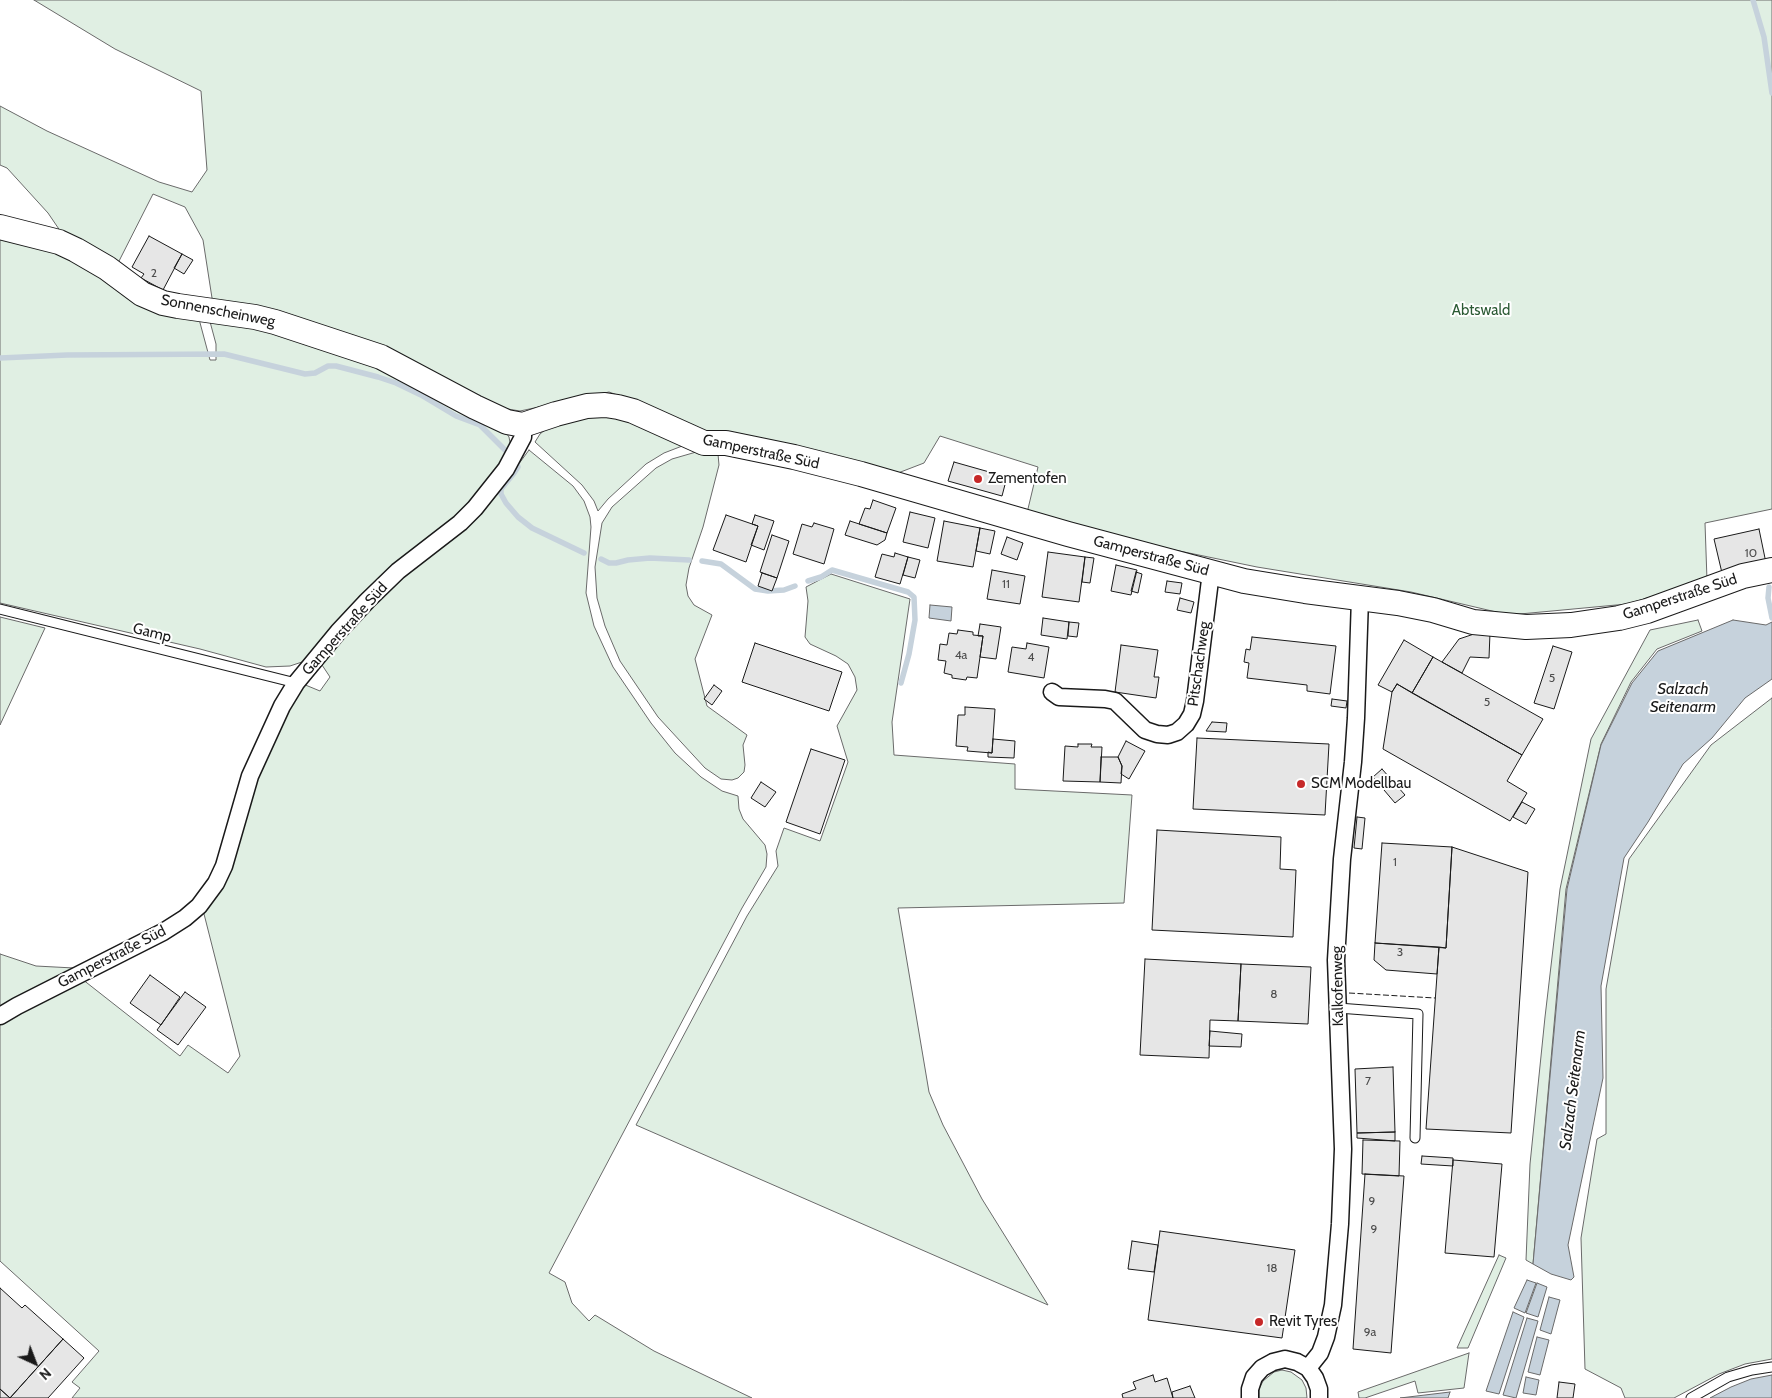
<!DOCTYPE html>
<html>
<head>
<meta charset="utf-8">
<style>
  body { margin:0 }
  #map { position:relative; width:1772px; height:1398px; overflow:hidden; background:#fff; font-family:Cabin,sans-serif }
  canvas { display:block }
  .north { position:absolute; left:10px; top:1338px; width:50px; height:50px; -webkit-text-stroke:4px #fff; paint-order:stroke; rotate:137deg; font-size:14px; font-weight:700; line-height:20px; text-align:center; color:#1a1a1a }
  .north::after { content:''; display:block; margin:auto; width:18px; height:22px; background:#1a1a1a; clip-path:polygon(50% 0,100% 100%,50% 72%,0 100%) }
</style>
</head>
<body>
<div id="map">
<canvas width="1772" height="1398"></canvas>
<div class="north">N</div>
</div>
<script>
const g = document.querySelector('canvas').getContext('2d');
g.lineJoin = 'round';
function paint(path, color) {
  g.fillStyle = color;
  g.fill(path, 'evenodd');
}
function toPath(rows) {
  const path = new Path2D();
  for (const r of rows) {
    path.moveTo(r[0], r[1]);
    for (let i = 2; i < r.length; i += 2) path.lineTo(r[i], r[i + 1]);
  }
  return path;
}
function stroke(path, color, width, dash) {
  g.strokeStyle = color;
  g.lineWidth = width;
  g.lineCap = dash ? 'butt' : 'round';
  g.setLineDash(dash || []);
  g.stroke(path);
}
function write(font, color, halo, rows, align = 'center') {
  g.font = font + ' Cabin,sans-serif';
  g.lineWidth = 4;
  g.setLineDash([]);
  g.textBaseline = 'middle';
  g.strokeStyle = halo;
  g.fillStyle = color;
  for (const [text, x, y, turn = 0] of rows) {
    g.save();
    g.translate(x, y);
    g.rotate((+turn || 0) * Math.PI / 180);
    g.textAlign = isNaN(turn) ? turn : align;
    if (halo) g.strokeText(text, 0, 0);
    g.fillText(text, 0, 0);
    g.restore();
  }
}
const green = toPath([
  [34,0,1772,0,1772,509,1705,523,1707,580,1627,604,1509,615,1411,592,1257,567,1087,532,1027,513,1038,467,940,436,924,463,898,473,723,439,650,407,609,392,520,411,483,405,227,308,212,298,203,240,185,207,153,194,115,269,65,238,48,213,7,168,0,165,0,106,47,131,159,182,192,192,207,170,201,91,115,49,34,0],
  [0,234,24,237,199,319,210,360,216,360,216,344,209,318,323,342,502,427,509,437,511,448,489,486,308,660,290,666,266,667,200,649,0,603,0,234],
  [596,410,690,443,664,453,646,464,608,499,598,511,594,501,582,485,535,442,540,434,551,425,596,410],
  [710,448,718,454,719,465,703,527,689,568,686,585,688,596,694,605,712,615,695,659,707,706,747,735,743,745,745,765,744,772,738,778,732,780,721,779,705,768,658,717,620,661,605,626,597,598,595,567,602,523,612,507,656,468,672,459,710,448],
  [529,450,573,486,584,501,590,517,591,527,586,593,594,626,613,667,651,723,675,753,701,777,722,791,738,796,739,809,743,819,765,845,767,854,766,867,742,908,549,1273,565,1282,572,1303,589,1321,595,1315,654,1351,752,1398,72,1398,80,1388,72,1382,99,1351,0,1261,0,1022,82,979,180,1056,188,1045,228,1073,240,1056,203,910,261,760,303,684,320,691,330,677,320,662,358,617,510,476,529,450],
  [831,574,910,599,892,722,894,755,1015,764,1015,789,1132,795,1124,903,898,908,929,1092,943,1125,982,1199,1048,1305,636,1125,747,916,778,866,776,851,784,828,820,841,848,762,837,726,857,690,855,677,848,664,836,656,810,644,805,637,808,601,806,587,831,574],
  [0,617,45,628,0,725,0,617],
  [1698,620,1702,631,1657,649,1631,682,1601,744,1566,889,1533,1264,1526,1260,1530,1164,1545,1017,1560,889,1591,739,1650,630,1698,620],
  [1772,698,1772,1359,1745,1364,1719,1374,1674,1398,1625,1398,1621,1388,1585,1369,1581,1238,1597,1139,1606,1134,1606,989,1629,859,1711,745,1772,698],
  [0,954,36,966,74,968,0,1011,0,954],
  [1499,1255,1506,1258,1468,1348,1457,1348,1499,1255],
  [1469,1353,1464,1388,1418,1393,1415,1381,1365,1398,1359,1398,1358,1392,1469,1353],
  [1282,1370,1291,1372,1302,1380,1306,1388,1307,1398,1259,1398,1259,1389,1263,1381,1274,1372,1282,1370]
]);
const water = toPath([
  [930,605,952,607,951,621,929,618,930,605],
  [1733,620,1766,625,1772,622,1772,679,1745,698,1712,738,1683,764,1648,822,1624,858,1601,986,1603,1078,1568,1245,1574,1277,1571,1280,1551,1274,1533,1264,1567,889,1601,745,1632,683,1658,651,1733,620],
  [1527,1280,1536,1283,1525,1313,1514,1308,1527,1280],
  [1537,1283,1547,1287,1538,1317,1526,1313,1537,1283],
  [1549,1297,1560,1300,1551,1334,1540,1330,1549,1297],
  [1513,1312,1524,1317,1499,1394,1486,1391,1513,1312],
  [1527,1318,1538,1321,1516,1398,1503,1395,1527,1318],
  [1537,1337,1549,1340,1540,1375,1528,1372,1537,1337],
  [1772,1375,1772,1398,1710,1398,1731,1387,1751,1379,1772,1375],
  [1526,1377,1539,1380,1536,1395,1523,1393,1526,1377],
  [1450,1392,1448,1398,1400,1398,1450,1392]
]);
const stream = toPath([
  [1753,0,1764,37,1772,93],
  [0,358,67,355,224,354,305,374,315,373,328,366,336,366,378,377,396,383,421,395,456,416,480,425,507,452],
  [517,464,518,467,514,473,501,489,501,494,506,503,518,517,532,528,584,553],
  [601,559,609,563,616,563,628,560,650,558,689,560],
  [702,561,721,564,755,589,768,591,784,590,795,586],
  [808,581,821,577,832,570,908,592,914,597,915,620,909,654,901,683],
  [1769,587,1768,598,1772,618]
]);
const building = toPath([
  [149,236,182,254,163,290,141,278,144,274,132,267,149,236],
  [182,254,193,260,184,274,174,268,182,254],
  [954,462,1007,477,1002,496,948,481,954,462],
  [873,500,896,508,887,533,859,524,865,508,870,509,873,500],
  [910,512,935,518,928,548,903,542,910,512],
  [726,515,758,526,746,562,713,550,726,515],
  [755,515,774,521,764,550,751,545,758,526,752,524,755,515],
  [850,521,887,533,885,540,877,545,845,535,850,521],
  [944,521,980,528,973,567,937,561,944,521],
  [814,523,834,529,824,564,793,554,802,524,812,527,814,523],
  [980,528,995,531,990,554,976,551,980,528],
  [1759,529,1766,563,1722,573,1714,539,1759,529],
  [772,535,789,541,777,578,760,572,772,535],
  [1007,537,1023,543,1017,560,1001,554,1007,537],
  [1048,552,1085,557,1079,602,1042,597,1048,552],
  [895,553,908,557,900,584,875,577,882,554,894,557,895,553],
  [908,557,920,560,915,578,903,575,908,557],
  [1085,557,1094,558,1090,583,1082,582,1085,557],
  [1116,565,1137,570,1131,595,1111,591,1116,565],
  [992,570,1025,576,1020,604,987,599,992,570],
  [1136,572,1142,574,1138,593,1131,591,1136,572],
  [762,573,777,578,772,591,758,586,762,573],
  [1167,581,1182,583,1180,594,1165,592,1167,581],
  [1180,598,1194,602,1191,613,1177,610,1180,598],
  [1043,618,1069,622,1067,639,1041,635,1043,618],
  [1069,622,1079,623,1077,637,1068,636,1069,622],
  [980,624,1001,627,996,659,980,657,983,636,978,636,980,624],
  [958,630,973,632,973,635,983,636,977,678,967,677,966,680,952,678,952,675,944,673,946,661,938,660,940,644,947,645,949,633,957,634,958,630],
  [1490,633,1489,658,1470,657,1462,673,1442,662,1459,639,1474,634,1490,633],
  [1252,637,1336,646,1330,694,1307,691,1307,685,1247,678,1249,663,1244,662,1246,649,1250,650,1252,637],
  [1404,640,1433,657,1412,693,1397,684,1392,692,1378,685,1404,640],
  [755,643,842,672,829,711,742,682,755,643],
  [1027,643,1049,647,1044,678,1008,672,1012,647,1026,649,1027,643],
  [1121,645,1158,650,1154,677,1159,677,1156,698,1115,692,1121,645],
  [1553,646,1572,652,1554,709,1534,703,1553,646],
  [1433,657,1543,719,1522,755,1412,693,1433,657],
  [1397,684,1522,755,1507,781,1527,793,1510,821,1383,749,1392,692,1397,684],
  [714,685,722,691,712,705,704,699,714,685],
  [1332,699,1347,701,1346,708,1331,706,1332,699],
  [965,707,995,709,992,753,967,751,968,747,956,746,958,715,965,715,965,707],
  [1212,722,1227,723,1226,732,1206,731,1212,722],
  [1197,738,1329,744,1325,815,1193,809,1197,738],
  [993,739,1015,741,1014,758,988,757,988,752,992,753,993,739],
  [1126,741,1145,751,1129,779,1121,774,1122,766,1118,757,1126,741],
  [1078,744,1092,744,1091,747,1102,747,1100,782,1063,781,1065,746,1078,747,1078,744],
  [811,749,845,760,820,834,786,822,811,749],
  [1101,757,1118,757,1122,766,1121,783,1100,782,1101,757],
  [1382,769,1405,795,1395,803,1373,777,1382,769],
  [761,782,776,792,765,807,751,798,761,782],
  [1522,802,1535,809,1526,824,1513,817,1522,802],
  [1357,817,1365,818,1362,849,1354,848,1357,817],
  [1157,830,1281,837,1280,869,1296,870,1293,937,1152,930,1157,830],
  [1382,843,1452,847,1446,948,1375,943,1382,843],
  [1452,847,1528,872,1511,1133,1426,1129,1439,947,1446,948,1452,847],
  [1375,943,1439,947,1437,974,1386,970,1374,960,1375,943],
  [1145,959,1241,964,1238,1021,1210,1020,1209,1058,1140,1055,1145,959],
  [1241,964,1311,967,1308,1024,1238,1021,1241,964],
  [150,975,180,997,161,1025,130,1003,150,975],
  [185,992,206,1007,178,1045,157,1030,185,992],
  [1210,1031,1242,1034,1241,1047,1209,1046,1210,1031],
  [1393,1067,1395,1132,1357,1133,1355,1069,1393,1067],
  [1395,1132,1395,1141,1357,1138,1357,1133,1395,1132],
  [1363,1140,1400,1141,1399,1176,1362,1174,1363,1140],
  [1422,1156,1453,1158,1453,1166,1421,1164,1422,1156],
  [1453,1160,1502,1164,1494,1257,1445,1253,1453,1160],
  [1365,1174,1404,1176,1391,1353,1353,1349,1365,1174],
  [1160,1231,1295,1250,1282,1338,1148,1320,1160,1231],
  [1132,1241,1158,1245,1154,1272,1128,1269,1132,1241],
  [0,1288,22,1308,25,1305,63,1339,10,1398,0,1389,0,1288],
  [63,1339,84,1358,48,1398,0,1398,0,1389,10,1398,63,1339],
  [1153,1375,1155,1382,1167,1378,1173,1398,1123,1398,1122,1394,1136,1389,1133,1382,1153,1375],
  [1559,1382,1575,1384,1573,1398,1557,1398,1559,1382],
  [1190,1386,1195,1398,1173,1398,1172,1392,1190,1386]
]);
const lane = toPath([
  [0,609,296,683],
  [1338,1008,1418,1014,1415,1138],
  [1691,1398,1728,1377,1752,1370,1772,1367]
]);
const street = toPath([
  [1052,692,1059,697,1105,699,1115,701,1145,730,1157,734,1168,735,1177,732,1186,724,1192,714,1195,701,1211,572],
  [0,1016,17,1006,163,932,185,918,199,906,216,883,224,866,250,776,282,706,296,683,338,632,367,601,398,571,460,523,475,508,506,469,523,437,523,425],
  [1308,1368,1320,1353,1326,1337,1333,1305,1340,1224,1343,1149,1336,960,1342,859,1353,762,1356,718,1360,598],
  [1250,1398,1250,1389,1254,1377,1262,1368,1273,1362,1285,1359,1297,1362,1308,1368,1315,1378,1319,1389,1319,1398]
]);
const secondary = toPath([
  [0,227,59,242,76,250,107,268,142,294,163,303,178,306,255,317,275,322,381,357,475,407,507,422,523,425,556,414,587,406,605,405,618,407,633,411,704,443,726,443,794,457,861,474,1068,534,1244,581,1305,591,1398,603,1433,610,1473,622,1526,627,1571,625,1619,618,1647,611,1743,576,1772,570]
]);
const fence = toPath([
  [1349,993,1435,998]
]);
const markers = [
  [978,479,5,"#c62828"],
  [1301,784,5,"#c62828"],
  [1259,1322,5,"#c62828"]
];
const numberNames = [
  ["2",154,273],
  ["10",1751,553],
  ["11",1006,584],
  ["4a",961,655],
  ["4",1031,657],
  ["5",1552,678],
  ["5",1487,702],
  ["1",1395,862],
  ["3",1400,952],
  ["8",1274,994],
  ["7",1368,1081],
  ["9",1372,1201],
  ["9",1374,1229],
  ["18",1272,1268],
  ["9a",1370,1332]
];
const streetNames = [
  ["Sonnenscheinweg",218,311,11],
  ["Gamperstraße Süd",761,452,12],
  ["Gamperstraße Süd",1151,556,15],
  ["Gamperstraße Süd",1680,597,-18],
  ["Gamperstraße Süd",345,629,-48],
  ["Gamp",152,633,14],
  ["Pitschachweg",1199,664,-82],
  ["Gamperstraße Süd",112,957,-27],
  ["Kalkofenweg",1338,986,-91]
];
const parkNames = [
  ["Abtswald",1481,311]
];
const poiNames = [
  ["Zementofen",988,479],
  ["SCM Modellbau",1311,784],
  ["Revit Tyres",1269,1322]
];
const waterNames = [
  ["Salzach",1683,689],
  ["Seitenarm",1683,707],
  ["Salzach Seitenarm",1573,1090,-83]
];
paint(green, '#e0efe3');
stroke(green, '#6a6a6a', 1);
paint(water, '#c6d2dc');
stroke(water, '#6a6a6a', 1);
stroke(stream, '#c6d2dc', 5.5);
paint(building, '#e6e6e6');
stroke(building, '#1a1a1a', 1);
stroke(lane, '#1a1a1a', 11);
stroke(street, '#1a1a1a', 19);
stroke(secondary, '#1a1a1a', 26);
stroke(lane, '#fff', 9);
stroke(street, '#fff', 16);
stroke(secondary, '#fff', 24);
stroke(fence, '#1a1a1a', 1, [6, 2.5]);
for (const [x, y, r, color] of markers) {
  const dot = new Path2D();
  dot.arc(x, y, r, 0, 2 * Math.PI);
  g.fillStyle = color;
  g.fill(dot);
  stroke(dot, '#fff', 2);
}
write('12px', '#4d4d4d', null, numberNames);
write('15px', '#1a1a1a', '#fff', streetNames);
write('15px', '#2b5a34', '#fff', parkNames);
write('15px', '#1a1a1a', '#fff', poiNames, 'left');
write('italic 16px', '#1a1a1a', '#fff', waterNames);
</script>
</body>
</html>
